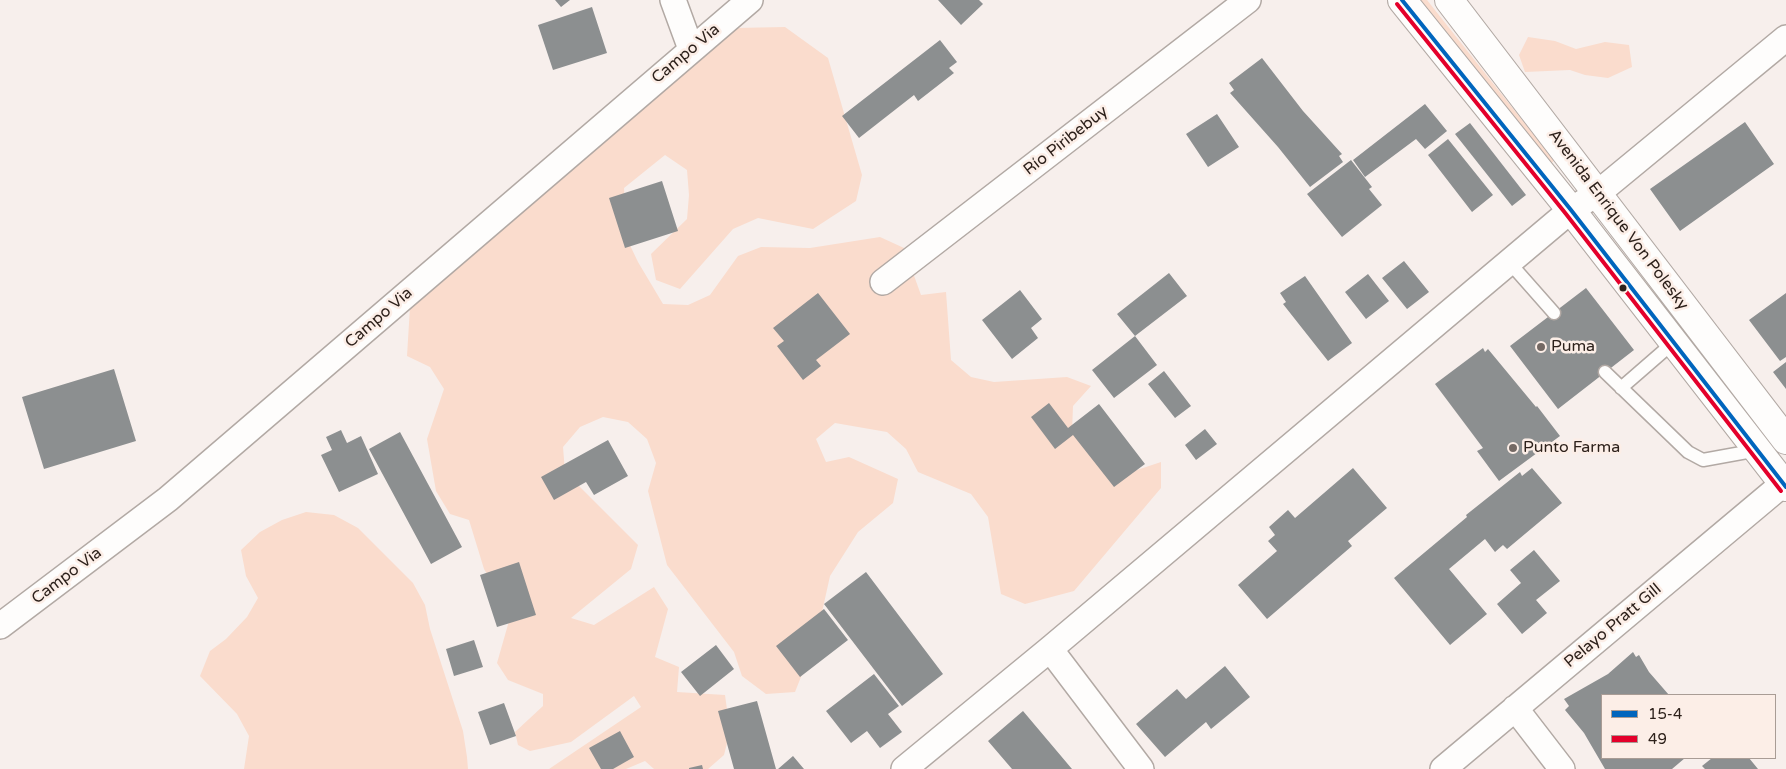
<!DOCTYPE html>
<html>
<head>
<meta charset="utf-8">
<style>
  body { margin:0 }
  #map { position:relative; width:1786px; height:769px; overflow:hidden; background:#f7efec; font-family:"Varela Round",sans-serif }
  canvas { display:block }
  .legend { position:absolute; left:1601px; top:694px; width:175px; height:65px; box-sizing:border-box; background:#fceee7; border:1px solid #a99c95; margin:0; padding:6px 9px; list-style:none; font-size:15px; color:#2d211b }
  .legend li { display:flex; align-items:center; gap:10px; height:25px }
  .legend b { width:25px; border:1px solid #a99c95 }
</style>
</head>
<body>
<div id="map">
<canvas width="1786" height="769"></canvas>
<ul class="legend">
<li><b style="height:6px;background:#0065bd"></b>15-4</li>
<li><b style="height:6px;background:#e4002b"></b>49</li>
</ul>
</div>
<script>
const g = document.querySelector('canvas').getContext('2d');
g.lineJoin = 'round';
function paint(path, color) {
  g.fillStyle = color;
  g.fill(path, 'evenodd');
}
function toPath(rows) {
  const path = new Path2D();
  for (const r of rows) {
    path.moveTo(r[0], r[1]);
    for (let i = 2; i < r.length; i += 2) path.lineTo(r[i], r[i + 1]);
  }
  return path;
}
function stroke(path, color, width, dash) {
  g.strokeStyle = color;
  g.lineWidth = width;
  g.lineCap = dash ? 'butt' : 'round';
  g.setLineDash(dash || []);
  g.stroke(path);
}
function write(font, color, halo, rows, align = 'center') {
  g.font = font + ' "Varela Round",sans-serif';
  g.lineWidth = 5;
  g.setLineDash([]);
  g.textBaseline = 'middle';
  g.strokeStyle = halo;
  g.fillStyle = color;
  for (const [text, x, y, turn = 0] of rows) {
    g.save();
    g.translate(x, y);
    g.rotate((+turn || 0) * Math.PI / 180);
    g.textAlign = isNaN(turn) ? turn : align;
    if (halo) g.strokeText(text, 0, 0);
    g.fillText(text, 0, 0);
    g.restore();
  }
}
const green = toPath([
  [1420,0,1427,0,1553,159,1553,162,1551,163],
  [785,27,828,58,862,175,856,201,813,229,758,218,733,229,680,289,656,280,651,254,687,219,689,195,687,170,665,155,624,188,627,239,638,262,663,304,688,305,710,295,738,256,761,247,810,248,880,237,904,248,921,295,946,292,951,360,971,377,994,382,1067,377,1091,386,1073,406,1072,432,1137,470,1161,462,1161,488,1074,591,1025,604,1001,594,988,517,971,494,918,472,906,449,887,432,835,423,816,439,826,462,849,457,898,479,893,503,858,532,830,576,816,639,795,692,766,694,742,676,734,652,667,565,648,491,656,463,647,439,628,422,603,417,580,427,563,447,565,472,638,545,631,569,571,618,594,625,654,587,668,609,655,657,679,667,677,692,725,695,730,731,724,755,708,769,654,769,645,761,626,769,549,769,641,707,634,696,571,742,530,751,518,745,515,732,543,706,543,694,508,680,497,663,511,614,484,569,469,520,450,514,436,491,427,439,444,389,430,367,407,356,410,307,423,284,584,159,683,43,735,28],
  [1528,37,1555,41,1576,49,1605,42,1629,45,1632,67,1608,78,1585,75,1570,70,1525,72,1519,55],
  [306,512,334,515,358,528,413,583,425,605,430,629,463,731,467,757,468,769,244,769,249,736,237,714,200,676,210,651,226,639,247,617,258,598,246,576,241,550,260,532,282,520]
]);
const building = toPath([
  [555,0,570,0,561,7],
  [938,0,979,0,983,4,961,25],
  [592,7,607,53,553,70,538,25],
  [940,40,957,62,949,68,954,73,918,101,914,95,859,138,842,116],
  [1262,58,1303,111,1342,154,1339,156,1343,162,1310,187,1278,147,1230,93,1234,90,1229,83],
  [1425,104,1447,131,1425,149,1416,139,1365,177,1353,160],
  [1217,114,1239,147,1208,167,1186,134],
  [1745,122,1774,164,1680,231,1650,189],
  [1470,123,1526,195,1512,206,1455,134],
  [1448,139,1493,195,1472,212,1428,155],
  [1351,160,1372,187,1369,189,1382,205,1342,237,1307,194],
  [662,181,678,231,625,248,609,198],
  [1404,261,1429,292,1407,309,1382,278],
  [1169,273,1187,296,1135,336,1117,314],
  [1368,274,1389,301,1366,319,1345,292],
  [1305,276,1352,343,1328,361,1283,304,1286,302,1280,293],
  [1586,288,1634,350,1558,409,1510,346],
  [1020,290,1042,319,1031,328,1038,338,1012,359,982,320],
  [818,293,850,334,816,360,821,366,803,380,777,346,784,341,773,328],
  [1786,293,1786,357,1780,361,1749,320],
  [1135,336,1157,365,1114,398,1092,370],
  [1483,348,1485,352,1488,349,1536,407,1537,406,1560,436,1499,481,1477,451,1483,448,1435,384],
  [1786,362,1786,389,1773,372],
  [114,369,136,441,44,469,22,397],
  [1164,371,1191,406,1175,418,1148,384],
  [1049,403,1068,428,1099,404,1145,464,1114,487,1073,435,1055,449,1031,417],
  [1205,429,1217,444,1196,460,1185,445],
  [341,430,347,443,361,436,378,474,339,492,321,455,332,450,326,437],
  [400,432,462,547,431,564,369,449],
  [608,440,628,476,594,495,586,482,554,500,541,477],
  [1353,468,1387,508,1348,541,1352,546,1267,619,1238,585,1277,551,1268,541,1275,535,1269,527,1288,510,1295,518],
  [1532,468,1562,503,1507,549,1503,545,1495,552,1485,539,1449,569,1487,614,1450,645,1394,578,1467,517,1466,515,1520,472,1522,476],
  [1534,550,1560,581,1536,600,1547,613,1522,634,1497,604,1521,583,1510,570],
  [519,562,536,615,497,627,480,575],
  [866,572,943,674,902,706,824,604],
  [824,609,848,640,800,677,776,646],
  [474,640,483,667,454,676,446,649],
  [716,645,734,669,700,696,681,672],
  [1633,652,1636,657,1639,655,1649,672,1669,695,1602,695,1602,758,1685,758,1672,769,1605,769,1584,733,1565,710,1569,706,1564,699,1608,674],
  [1225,666,1250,697,1211,729,1206,722,1165,757,1136,724,1177,689,1186,699],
  [874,674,899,706,888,714,902,732,880,748,867,731,851,743,826,711],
  [757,701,776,769,734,769,718,711],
  [504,703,516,736,490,745,478,712],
  [1023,711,1072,769,1012,769,988,741],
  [620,731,634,757,613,769,601,769,589,748],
  [793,756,804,769,778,769],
  [1712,758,1749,758,1758,769,1705,769,1702,766],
  [702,765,703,769,689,769,689,768]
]);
const service = toPath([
  [1509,262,1554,313],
  [1605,372,1688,452,1703,460,1758,450],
  [1621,388,1674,342]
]);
const minor = toPath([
  [673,0,691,49],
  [883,282,1248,0],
  [0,626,168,499,750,0],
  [1050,649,1141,769],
  [1515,708,1562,769],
  [904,769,1050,649,1571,210,1598,193,1786,38],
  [1443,769,1784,483]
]);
const primary = toPath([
  [1402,0,1571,210,1786,487],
  [1449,0,1786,440]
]);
const bus1 = toPath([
  [1402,0,1571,210,1786,487]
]);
const bus2 = toPath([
  [1397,4,1566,214,1781,491]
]);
const markers = [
  [1623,288,4.5,"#2d211b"],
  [1541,347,5,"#746964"],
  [1513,448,5,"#746964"]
];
const streetNames = [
  ["Campo Via",686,54,-40],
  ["Río Piribebuy",1066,141,-38],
  ["Avenida Enrique Von Polesky",1618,220,53],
  ["Campo Via",379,318,-41],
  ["Campo Via",67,576,-37],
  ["Pelayo Pratt Gill",1613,626,-40]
];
const poiNames = [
  ["Puma",1551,347],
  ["Punto Farma",1523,448]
];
paint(green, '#fadccd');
paint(building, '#8c8f90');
stroke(service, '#b2a9a4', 15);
stroke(minor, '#b2a9a4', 28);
stroke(primary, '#b2a9a4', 30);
stroke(service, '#fefdfc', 12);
stroke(minor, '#fefdfc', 25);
stroke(primary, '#fefdfc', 28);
stroke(bus1, '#0065bd', 4);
stroke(bus2, '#e4002b', 4);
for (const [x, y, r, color] of markers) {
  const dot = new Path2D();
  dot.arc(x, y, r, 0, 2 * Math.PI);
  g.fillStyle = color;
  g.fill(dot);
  stroke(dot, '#fceee7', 2);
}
write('16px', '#2d211b', '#fceee7', streetNames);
write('16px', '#2d211b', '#fceee7', poiNames, 'left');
</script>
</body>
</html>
